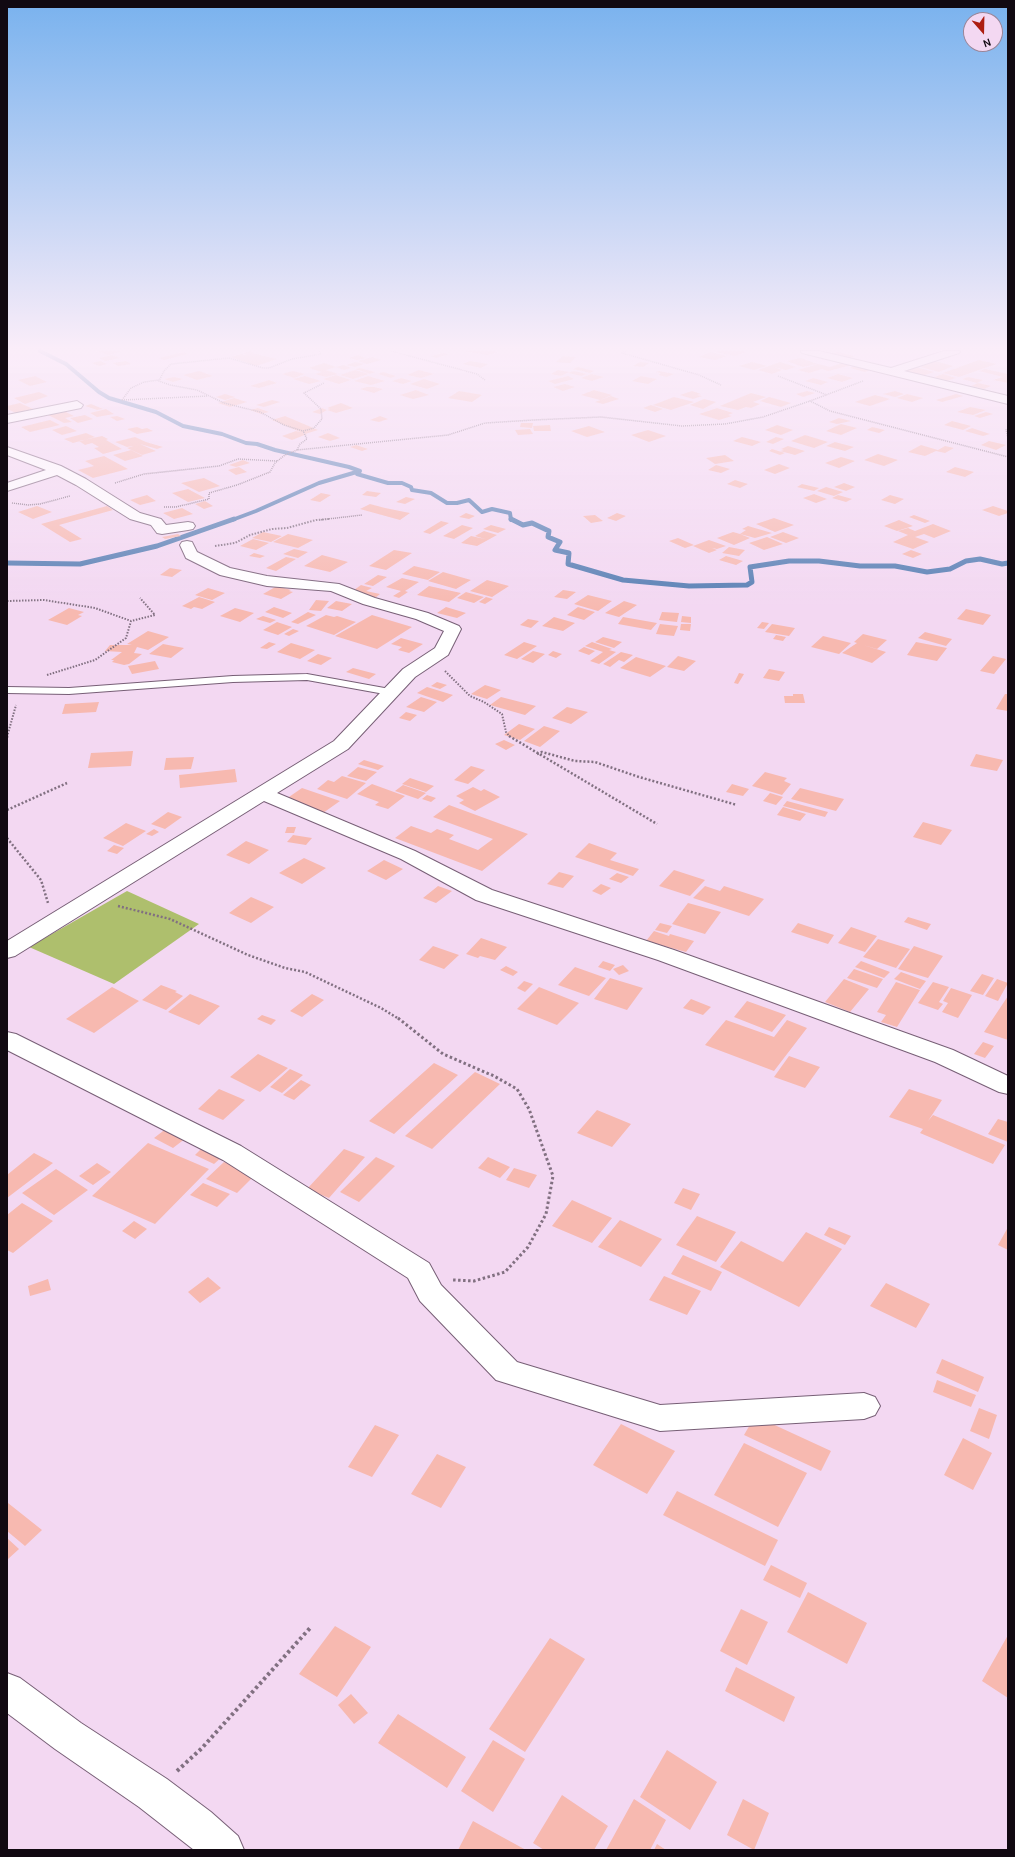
<!DOCTYPE html>
<html>
<head>
<meta charset="utf-8">
<style>
  body { margin:0 }
  #map { position:relative; width:1015px; height:1857px; overflow:hidden; background:#f3d8f2; font-family:Karla,sans-serif }
  canvas { display:block }
  .frame { position:absolute; inset:0; border:8px solid #110911; pointer-events:none }
  .north { position:absolute; left:963px; top:12px; width:40px; height:40px; box-sizing:border-box; background:#f3d8f2; border:1px solid #998598; border-radius:50%; rotate:160deg; font-size:11px; font-weight:700; line-height:16px; text-align:center; color:#110911 }
  .north::after { content:''; display:block; margin:auto; width:14px; height:18px; background:#ad1d11; clip-path:polygon(50% 0,100% 100%,50% 72%,0 100%) }
</style>
</head>
<body>
<div id="map">
<canvas width="1015" height="1857"></canvas>
<div class="frame"></div>
<div class="north">N</div>
</div>
<script>
const g = document.querySelector('canvas').getContext('2d');
g.lineJoin = 'round';
function paint(path, color) {
  g.fillStyle = color;
  g.fill(path, 'evenodd');
}
function toPath(rows) {
  const path = new Path2D();
  for (const r of rows) {
    path.moveTo(r[0], r[1]);
    for (let i = 2; i < r.length; i += 2) path.lineTo(r[i], r[i + 1]);
  }
  return path;
}
function stroke(path, color, width, dash) {
  g.strokeStyle = color;
  g.lineWidth = width;
  g.lineCap = dash ? 'butt' : 'round';
  g.setLineDash(dash || []);
  g.stroke(path);
}
const green = toPath([
  [127,891,199,924,114,984,29,947]
]);
const streamFar1 = toPath([
  [40,351,66,364,99,392,109,398,156,412,183,426,222,434,246,443,257,444,275,450,349,467,360,471,357,474,388,483,402,483,411,487,412,490,431,493,447,503,457,503,469,500,482,512,492,509,510,513,511,520],
  [232,520,256,511,319,483,360,471]
]);
const stream = toPath([
  [511,519,523,525,532,523,549,531,548,537,560,542,555,550,569,553,568,564,623,580,689,586,747,585,752,582,750,567,789,561,819,561,860,566,895,566,927,572,950,569,966,561,980,559,1002,564,1008,563],
  [7,563,80,564,157,546,234,519]
]);
const building = toPath([
  [96,351,123,351,108,355],
  [251,351,254,352,252,353,277,359,256,366,231,357,241,354,247,355,243,353],
  [463,351,495,351,498,352,488,355],
  [717,351,742,351,746,352,735,356,715,352],
  [183,352,188,354,164,360,159,358],
  [710,352,727,356,715,360,699,357],
  [837,352,855,356,848,359,830,354],
  [443,353,449,354,436,358,431,356],
  [112,355,120,358,105,361,99,358],
  [358,355,366,358,357,360,349,358],
  [563,356,576,357,570,363,556,362],
  [372,357,381,360,367,364,358,361],
  [801,358,817,364,803,367,787,361],
  [979,360,996,364,959,377,943,373],
  [100,361,107,364,99,366,92,363],
  [126,361,131,364,118,366,113,363],
  [470,361,488,364,481,368,463,364],
  [935,361,953,366,939,372,920,367],
  [356,362,364,364,355,367,346,365],
  [640,362,649,363,643,367,633,366],
  [752,362,767,366,754,370,739,366],
  [780,362,796,367,786,370,774,367,782,370,772,374,758,370],
  [324,363,336,367,344,365,351,368,344,370,336,367,326,370,338,374,326,377,315,374,322,372,309,368],
  [842,363,852,365,828,371,822,369,809,373,798,370,818,364,830,367],
  [855,366,870,370,865,372,850,368],
  [578,367,594,371,590,373,573,369],
  [916,367,934,372,922,376,903,370],
  [360,368,375,372,370,374,355,369],
  [985,369,1008,374,1008,383,993,380,1003,377,979,371],
  [355,370,369,374,353,379,340,375],
  [419,370,434,374,421,378,407,375],
  [558,370,569,372,561,376,551,374],
  [199,371,213,376,197,380,183,375],
  [293,371,305,374,294,378,282,374],
  [574,371,587,374,581,376,568,373],
  [659,371,674,374,667,377,658,375,661,373,656,372],
  [383,372,396,376,391,378,378,374],
  [591,374,604,377,592,381,581,378],
  [838,374,853,378,842,382,827,378],
  [943,374,956,378,947,381,934,377],
  [336,375,351,380,339,384,323,379],
  [35,376,47,382,30,386,18,380],
  [305,376,321,381,309,384,293,379],
  [368,376,385,381,371,385,354,381],
  [568,376,574,379,555,384,548,381],
  [641,376,657,379,648,384,632,381],
  [174,377,183,379,173,382,164,379],
  [968,377,983,380,977,383,962,379],
  [401,378,412,381,403,384,392,381],
  [813,378,828,382,821,385,805,381],
  [424,379,440,384,427,389,410,384],
  [269,380,277,383,259,388,250,386],
  [978,383,991,386,984,389,971,386],
  [565,384,575,387,563,391,553,387],
  [367,387,374,387,383,389,374,393,360,389],
  [416,390,429,395,413,399,400,395],
  [594,390,612,395,600,400,581,395],
  [459,391,477,394,482,395,472,402,448,398],
  [692,391,701,394,697,395,702,396,693,399,680,395],
  [807,391,815,393,803,397,796,394],
  [895,391,904,394,895,397,883,394],
  [39,392,48,396,25,404,14,398],
  [751,393,766,397,753,402,760,404,751,408,746,407,738,410,720,406],
  [225,394,235,397,225,400,216,397],
  [907,394,923,398,912,402,897,398],
  [956,394,963,396,942,402,936,400],
  [875,395,890,399,870,406,855,402],
  [611,396,619,399,603,404,595,402],
  [674,397,694,402,671,410,653,405],
  [769,397,791,403,781,407,760,401],
  [234,398,247,402,230,407,218,403],
  [704,399,716,402,703,409,690,405],
  [272,400,280,402,264,407,256,405],
  [20,403,33,409,16,413,7,409,7,406],
  [341,403,353,408,336,413,327,410,320,414,312,412,322,408,327,410,330,409,327,408],
  [91,404,103,409,97,410,85,406],
  [651,405,663,409,655,412,643,408],
  [970,407,986,410,973,415,957,412],
  [258,408,269,412,261,414,250,410],
  [717,408,733,413,728,415,732,416,719,420,699,414],
  [106,409,114,414,97,417,90,413],
  [62,410,74,416,65,418,72,422,64,423,46,414],
  [986,412,993,414,980,418,974,416],
  [85,415,93,419,78,423,70,418],
  [117,416,125,419,117,421,110,417],
  [285,416,318,430,305,434,272,420],
  [380,416,388,419,379,422,370,420],
  [839,418,851,421,837,424,829,422],
  [50,420,60,425,30,432,21,427],
  [952,421,971,426,963,430,944,425],
  [521,423,533,423,532,428,520,427],
  [841,424,857,428,841,435,826,431],
  [550,425,551,431,534,431,533,426],
  [777,425,793,430,781,435,765,430],
  [66,426,77,431,62,435,52,430],
  [589,426,605,432,587,437,571,431],
  [137,427,142,429,147,428,153,431,137,434,127,429],
  [872,427,885,430,879,433,867,430],
  [972,428,990,434,983,436,965,431],
  [530,429,533,434,518,435,515,430],
  [648,430,666,436,649,442,631,435],
  [296,431,307,434,292,440,282,436],
  [86,433,95,437,73,443,64,439],
  [328,433,340,438,330,441,318,437],
  [805,435,828,442,814,448,791,441],
  [102,436,108,439,106,440,122,449,103,454,94,448,99,447,92,443,85,445,79,441],
  [135,437,146,442,163,447,157,449,140,444,156,451,142,455,127,448,133,446,127,447,115,442],
  [742,437,761,442,752,446,733,441],
  [776,437,784,439,773,444,766,442],
  [989,441,1006,445,996,450,981,445],
  [835,442,854,447,845,451,826,446],
  [356,445,368,449,362,451,350,447],
  [921,445,938,450,945,446,954,448,945,453,936,451,925,456,908,452],
  [788,446,805,451,795,455,780,451,784,450,781,449],
  [772,449,785,453,780,455,769,451],
  [131,450,143,456,125,461,113,455],
  [878,454,898,460,884,466,864,460],
  [725,455,734,461,715,464,706,458],
  [104,456,128,469,93,478,78,470,94,466,85,461],
  [841,457,855,461,839,468,825,463],
  [243,460,250,463,236,467,229,465],
  [779,464,790,468,775,474,764,470],
  [716,465,730,469,721,473,708,470],
  [239,467,247,472,236,475,228,470],
  [955,467,974,472,965,477,946,472],
  [204,478,220,486,199,492,181,483],
  [735,480,748,484,740,488,727,484],
  [844,483,855,487,846,491,834,487],
  [802,484,819,488,814,491,797,487],
  [826,487,843,492,834,496,817,491],
  [188,489,205,498,188,502,172,493],
  [367,491,381,493,376,497,362,495],
  [321,493,331,495,320,502,310,500],
  [814,494,827,499,816,503,803,498],
  [147,495,156,501,140,505,130,500],
  [838,495,852,499,846,502,832,498],
  [890,495,904,499,895,504,881,500],
  [406,497,415,499,405,504,396,502],
  [205,501,213,506,204,509,195,504],
  [370,504,385,508,410,513,400,520,360,509],
  [37,506,52,512,33,519,18,512],
  [107,506,113,510,59,525,82,539,70,542,41,524],
  [993,506,1008,511,1008,513,999,516,982,510],
  [182,508,193,514,174,519,163,513],
  [466,513,475,516,469,519,459,517],
  [617,513,626,516,616,521,607,518],
  [595,515,603,521,591,523,583,516],
  [914,515,930,521,925,523,909,517],
  [774,518,794,525,775,532,756,524],
  [899,520,913,526,897,531,884,526],
  [441,521,449,523,430,534,423,532],
  [933,524,951,531,934,538,924,534,915,537,929,542,913,549,893,542,908,535,898,531,908,528,915,531],
  [462,525,473,528,454,539,443,536],
  [491,525,506,529,498,533,483,529],
  [748,526,772,533,755,538,740,534,746,530,742,529],
  [484,531,497,535,477,546,461,543,471,536,485,539,475,536],
  [263,532,282,536,271,542,252,538],
  [733,532,740,534,750,538,734,545,717,538],
  [783,532,799,538,786,543,770,537],
  [178,534,181,536,165,539,162,537],
  [288,534,313,540,298,548,273,542],
  [767,537,783,544,764,550,749,543],
  [678,538,694,545,685,548,669,541],
  [253,539,269,543,256,550,240,546],
  [709,540,726,546,717,549,712,548,717,550,709,553,693,546],
  [729,547,745,550,739,556,722,553],
  [294,549,308,552,298,558,283,554],
  [394,550,412,553,386,570,369,566],
  [911,550,922,554,913,558,902,554],
  [254,553,265,556,260,558,249,556],
  [322,555,348,562,330,572,304,566],
  [726,556,743,561,736,565,719,560],
  [286,557,296,559,276,571,266,568],
  [414,566,440,572,428,580,402,574],
  [170,568,182,570,172,577,160,575],
  [443,572,471,580,456,589,428,581],
  [378,575,387,577,373,586,364,584],
  [402,578,419,582,405,591,408,592,399,598,393,596,401,591,386,587],
  [487,580,509,586,492,597,470,591],
  [361,585,372,588,366,591,380,594,375,598,350,593],
  [277,586,291,590,289,591,293,592,281,599,263,594],
  [429,586,461,593,449,602,417,595],
  [208,588,225,593,212,600,195,595],
  [563,590,576,592,567,599,554,597],
  [466,592,484,597,474,603,457,598],
  [588,595,612,601,598,611,574,604],
  [199,597,215,602,202,609,194,607,191,609,182,606],
  [486,597,493,599,485,604,479,602],
  [316,600,329,601,321,611,309,610],
  [336,601,352,604,342,611,327,608],
  [624,601,637,605,619,617,605,613],
  [274,607,292,613,283,618,265,612],
  [446,607,466,613,457,618,437,613],
  [578,607,595,612,584,620,567,615],
  [69,608,84,612,78,615,82,616,67,625,48,620],
  [235,608,254,613,240,622,220,616],
  [966,609,991,615,983,625,957,619],
  [308,612,316,615,298,624,291,622],
  [662,612,679,613,677,622,659,620],
  [326,615,334,617,337,616,356,622,334,635,306,626],
  [372,615,412,627,377,649,335,636],
  [263,616,276,620,270,623,256,619],
  [682,616,691,617,691,623,681,622],
  [554,617,575,623,563,631,542,626],
  [623,617,657,623,651,630,618,624],
  [528,619,539,621,531,628,520,625],
  [277,622,292,627,278,635,263,630],
  [762,622,769,623,764,629,757,628],
  [660,624,678,626,674,636,656,634],
  [681,624,691,624,690,631,680,630],
  [772,624,795,628,789,636,765,632],
  [293,629,299,631,289,636,284,634],
  [148,631,169,637,148,650,137,647,134,653,142,654,129,664,124,665,112,662,114,660,111,660,122,652,105,651,110,645,132,645,127,644],
  [925,632,952,639,946,646,918,638],
  [863,634,887,640,877,649,863,645,886,652,872,663,842,653,857,643,854,642],
  [776,635,786,637,783,641,773,639],
  [823,636,851,643,839,654,811,647],
  [603,637,622,642,614,648,595,642],
  [401,638,423,644,409,653,398,650,402,647,391,644],
  [269,642,276,644,267,649,260,648],
  [524,642,537,646,517,659,504,655],
  [592,642,612,649,609,650,616,652,599,664,590,661,603,652,585,646],
  [916,642,947,648,937,661,907,655],
  [291,643,315,650,300,659,277,652],
  [163,644,184,648,171,658,149,654],
  [584,647,595,651,589,655,578,651],
  [533,651,545,654,533,663,521,659],
  [553,651,562,654,556,658,548,655],
  [621,652,633,655,624,662,619,660,610,667,603,664],
  [318,654,332,658,321,665,307,661],
  [678,656,696,661,684,671,667,667],
  [993,656,1006,659,994,674,980,671],
  [636,657,666,666,650,677,620,668],
  [155,661,159,669,132,674,128,666],
  [353,668,376,674,369,679,346,672],
  [769,669,785,672,779,681,763,678],
  [739,673,744,674,738,684,734,683],
  [437,682,447,685,440,689,431,686],
  [485,685,501,690,487,699,471,694],
  [427,687,453,695,443,702,417,693],
  [793,694,803,694,805,703,785,703,784,696,793,696],
  [1005,694,1008,694,1008,711,996,709],
  [421,697,437,702,424,712,406,707],
  [501,697,536,706,525,715,490,705],
  [99,702,96,712,62,714,65,704],
  [567,707,588,712,571,724,552,718],
  [406,712,417,715,410,721,399,718],
  [519,724,535,729,520,740,504,735],
  [544,726,560,731,540,747,524,741],
  [504,740,515,745,506,750,495,744],
  [133,751,131,766,88,768,91,753],
  [976,754,1003,760,997,771,970,766],
  [194,757,191,769,164,770,166,758],
  [364,760,384,766,378,770,358,764],
  [471,766,485,770,468,784,454,780],
  [358,767,377,772,366,781,347,776],
  [235,769,237,782,180,788,179,775],
  [765,772,787,778,784,781,791,784,782,795,752,786],
  [342,776,366,783,347,799,317,789,328,780,334,782],
  [410,778,434,786,426,792,402,784],
  [372,784,405,796,388,809,375,805,379,802,357,794],
  [732,784,749,789,743,796,726,792],
  [403,785,426,793,418,799,395,791],
  [473,787,481,791,484,789,500,797,475,811,459,803,464,800,456,796],
  [302,788,340,801,323,813,286,799],
  [800,788,844,799,836,811,791,799],
  [770,793,783,797,776,805,763,801],
  [427,795,436,798,431,802,422,799],
  [787,801,828,812,825,817,783,806],
  [449,805,528,834,482,871,395,838,411,826,431,833,437,829,454,835,449,839,478,850,493,839,433,817],
  [783,807,806,814,800,821,777,815],
  [168,812,182,817,165,829,151,824],
  [923,822,952,830,941,845,913,837],
  [126,823,146,831,123,846,103,838],
  [287,827,296,827,294,833,285,833],
  [154,829,159,832,152,836,146,834],
  [293,835,312,838,306,845,287,842],
  [246,841,269,850,249,864,226,855],
  [589,843,617,853,610,860,639,869,633,876,575,857],
  [114,845,124,848,117,854,107,851],
  [304,858,326,868,302,884,279,873],
  [384,860,403,869,386,880,367,871],
  [674,870,705,880,690,896,659,886],
  [559,872,574,876,563,888,547,884],
  [617,873,629,877,621,883,609,879],
  [601,884,611,888,601,895,592,891],
  [438,886,452,891,436,903,423,898],
  [705,886,720,891,724,886,764,899,749,916,693,898],
  [251,897,274,907,251,923,229,913],
  [688,903,721,912,705,934,672,924],
  [908,917,931,924,927,930,904,922],
  [660,923,672,926,667,933,655,930],
  [798,923,834,935,828,944,791,932],
  [851,927,877,936,865,952,838,943],
  [654,931,669,936,670,934,694,941,686,952,646,941],
  [481,938,507,947,495,960,480,956,478,958,466,954],
  [878,939,910,949,896,968,863,957],
  [433,946,459,955,444,969,419,960],
  [914,946,943,956,928,978,898,969],
  [603,961,615,965,610,971,598,967],
  [861,961,890,972,884,978,855,967],
  [623,965,629,971,619,975,613,969],
  [506,966,518,972,513,976,500,970],
  [575,967,606,978,589,996,558,985],
  [854,969,883,979,877,988,847,978],
  [901,972,926,981,920,989,894,979],
  [982,974,994,978,983,995,970,991],
  [610,978,643,988,627,1010,594,999],
  [844,979,869,989,850,1012,825,1002],
  [997,979,1008,983,998,1001,985,996],
  [524,981,533,984,525,992,517,988],
  [896,982,920,990,897,1027,881,1022,886,1015,877,1012],
  [933,982,949,987,939,1002,943,1004,938,1010,918,1003],
  [161,985,177,991,175,992,183,996,166,1010,142,1000],
  [112,987,139,1001,94,1033,66,1019],
  [539,987,579,1003,557,1025,517,1009],
  [951,988,972,995,958,1018,942,1012,948,1003,943,1001],
  [190,994,220,1006,199,1025,168,1012],
  [312,994,324,1000,302,1017,290,1011],
  [1008,996,1008,1040,984,1032],
  [691,999,711,1007,703,1015,683,1008],
  [747,1001,786,1015,772,1032,734,1017],
  [262,1015,276,1020,271,1025,257,1019],
  [726,1020,774,1037,787,1020,807,1028,774,1071,705,1045],
  [983,1042,994,1046,985,1058,974,1054],
  [258,1054,288,1068,260,1092,230,1077],
  [789,1056,820,1067,805,1088,774,1077],
  [434,1063,458,1075,394,1134,369,1121],
  [290,1069,303,1075,282,1093,270,1087],
  [475,1072,500,1084,432,1149,405,1136],
  [301,1080,311,1085,294,1100,283,1095],
  [219,1089,245,1100,223,1120,198,1109],
  [909,1089,942,1100,928,1121,933,1115,1005,1145,993,1164,920,1133,923,1129,889,1117],
  [597,1110,631,1124,612,1147,577,1133],
  [998,1119,1008,1122,1008,1142,988,1134],
  [167,1128,186,1138,173,1148,154,1138],
  [148,1143,209,1169,155,1224,92,1196],
  [203,1147,223,1156,214,1164,195,1155],
  [344,1149,365,1157,329,1198,307,1189],
  [34,1153,53,1163,7,1198,7,1175],
  [376,1157,395,1166,359,1202,340,1192],
  [488,1157,510,1167,500,1178,478,1168],
  [224,1162,254,1176,237,1193,206,1179],
  [97,1163,111,1172,93,1185,79,1176],
  [514,1168,537,1175,529,1188,506,1180],
  [56,1169,88,1190,54,1215,22,1193],
  [203,1183,230,1194,217,1207,190,1195],
  [683,1188,700,1194,691,1210,674,1203],
  [572,1200,612,1218,592,1243,552,1226],
  [22,1203,53,1221,13,1253,7,1250,7,1215],
  [697,1216,736,1232,716,1262,676,1245],
  [620,1220,662,1239,641,1267,598,1247],
  [134,1221,147,1229,135,1239,122,1231],
  [829,1227,851,1236,845,1245,824,1235],
  [1007,1229,1008,1230,1008,1250,998,1245],
  [806,1232,842,1249,799,1307,720,1267,741,1241,783,1262],
  [683,1255,722,1272,711,1291,671,1274],
  [664,1276,701,1291,687,1315,649,1300],
  [208,1277,221,1288,200,1303,188,1292],
  [48,1279,51,1290,30,1296,28,1286],
  [886,1283,930,1304,916,1328,870,1306],
  [942,1359,984,1377,978,1392,936,1373],
  [937,1380,976,1395,971,1407,933,1392],
  [979,1408,997,1415,989,1439,970,1431],
  [755,1416,831,1451,821,1471,744,1435],
  [621,1424,675,1451,647,1494,593,1465],
  [375,1425,399,1435,372,1477,348,1467],
  [963,1438,992,1453,973,1490,944,1475],
  [744,1443,807,1473,778,1527,714,1495],
  [437,1454,466,1467,441,1508,411,1494],
  [677,1491,778,1540,765,1566,663,1515],
  [8,1503,42,1530,25,1546,7,1531],
  [7,1538,19,1549,7,1560],
  [771,1565,807,1583,800,1598,763,1580],
  [808,1592,867,1623,847,1664,787,1632],
  [741,1609,768,1622,747,1665,720,1651],
  [335,1626,371,1647,337,1697,299,1674],
  [1008,1635,1008,1698,982,1681],
  [550,1638,585,1659,525,1752,489,1729],
  [736,1667,795,1697,784,1722,725,1691],
  [351,1694,368,1713,354,1724,338,1705],
  [398,1714,466,1757,447,1788,378,1743],
  [493,1740,525,1759,493,1812,461,1791],
  [667,1750,717,1782,690,1830,640,1797],
  [562,1795,608,1826,594,1850,544,1850,533,1843],
  [634,1799,666,1820,650,1850,606,1850],
  [743,1799,769,1813,754,1850,727,1835],
  [473,1821,526,1850,458,1850],
  [657,1844,666,1850,654,1850]
]);
const pathFar4 = toPath([
  [319,351,321,354,292,359,269,368,263,368,229,358,171,364,164,371,159,381,170,385,197,390,224,403,260,412,284,425,303,431,314,428,322,419,321,409,304,393,324,383],
  [391,351,477,374,485,380],
  [626,351,622,353,699,375,721,385],
  [778,376,827,395],
  [863,381,810,401,830,411,1008,457],
  [122,400,208,396],
  [122,400,131,388,144,382,159,380],
  [1008,428,1006,430,1008,438],
  [297,450,300,444,307,439,303,431],
  [115,483,144,474,219,466,238,459,277,461],
  [12,503,28,505,40,504,70,496],
  [164,507,176,507,209,499,209,493,237,485,270,472,275,463,285,455,297,450,448,435,485,423,533,420,601,417,682,426,725,424,763,417,810,401],
  [319,520,362,515]
]);
const pathFar3 = toPath([
  [215,546,235,543,250,535,272,529,287,528,316,520,329,519],
  [7,601,44,600,95,608,131,621],
  [445,671,470,696,484,702,502,714,506,732,510,737],
  [47,675,95,660,126,638,131,621,155,615,140,598],
  [7,737,16,705]
]);
const pathFar2 = toPath([
  [509,736,657,824],
  [7,738,7,736],
  [537,754,542,752,575,761,595,762,639,777,737,805],
  [7,810,67,783],
  [7,838,41,880,48,903],
  [118,906,170,919,248,955,285,968,305,972,381,1008,399,1019]
]);
const pathFar1 = toPath([
  [398,1018,443,1054,494,1076,517,1089,529,1109,553,1176,546,1214,528,1247,505,1272,474,1281,453,1280]
]);
const path = toPath([
  [177,1771,202,1748,310,1628]
]);
const lane = toPath([
  [307,674,390,689,394,692,390,695,307,680,233,682,69,694,7,693,7,687,69,688,233,676,307,674]
]);
const street = toPath([
  [801,351,819,351,891,368,944,351,960,351,959,353,904,371,1008,396,1008,404,802,353,801,351],
  [77,401,83,405,81,408,7,423,7,415,77,401],
  [7,447,61,466,86,479,140,513,161,519,166,525,188,522,193,523,195,526,193,529,188,530,162,534,157,533,151,525,130,519,76,485,57,475,7,491,7,483,46,470,7,455,7,447],
  [187,541,192,542,197,552,230,568,267,576,339,584,375,598,428,613,459,626,461,629,448,655,415,677,348,749,277,793,415,851,492,890,674,950,953,1050,1008,1076,1008,1094,999,1092,935,1062,658,960,476,900,401,859,264,801,15,956,7,958,7,941,334,741,403,669,435,648,444,631,416,619,363,604,331,591,267,586,220,575,186,558,180,545,182,542,187,541],
  [7,1032,16,1034,241,1146,429,1263,441,1285,517,1362,660,1405,864,1393,875,1397,880,1406,875,1415,864,1419,660,1431,496,1380,420,1301,408,1278,223,1160,7,1050,7,1032],
  [7,1673,20,1678,81,1723,167,1779,211,1812,238,1836,244,1850,194,1850,139,1807,55,1749,7,1713,7,1673]
]);
paint(green, '#aebf6d');
stroke(streamFar1, '#567eb3', 4);
stroke(stream, '#567eb3', 5);
paint(building, '#f7b9b0');
stroke(lane, '#775f76', 2);
stroke(street, '#775f76', 2);
stroke(pathFar4, '#817081', 1.5, [1, 1]);
stroke(pathFar3, '#817081', 2, [1.5, 1.5]);
stroke(pathFar2, '#817081', 2.5, [2, 2]);
stroke(pathFar1, '#817081', 3, [2.5, 2.5]);
stroke(path, '#817081', 4, [3, 3]);
paint(lane, '#fff');
paint(street, '#fff');
const sky = g.createLinearGradient(0, 0, 0, 611);
sky.addColorStop(0, '#79b2ee');
sky.addColorStop(0.57, '#faedf9');
sky.addColorStop(1, '#faedf900');
g.fillStyle = sky;
g.fillRect(0, 0, 1015, 611);
</script>
</body>
</html>
